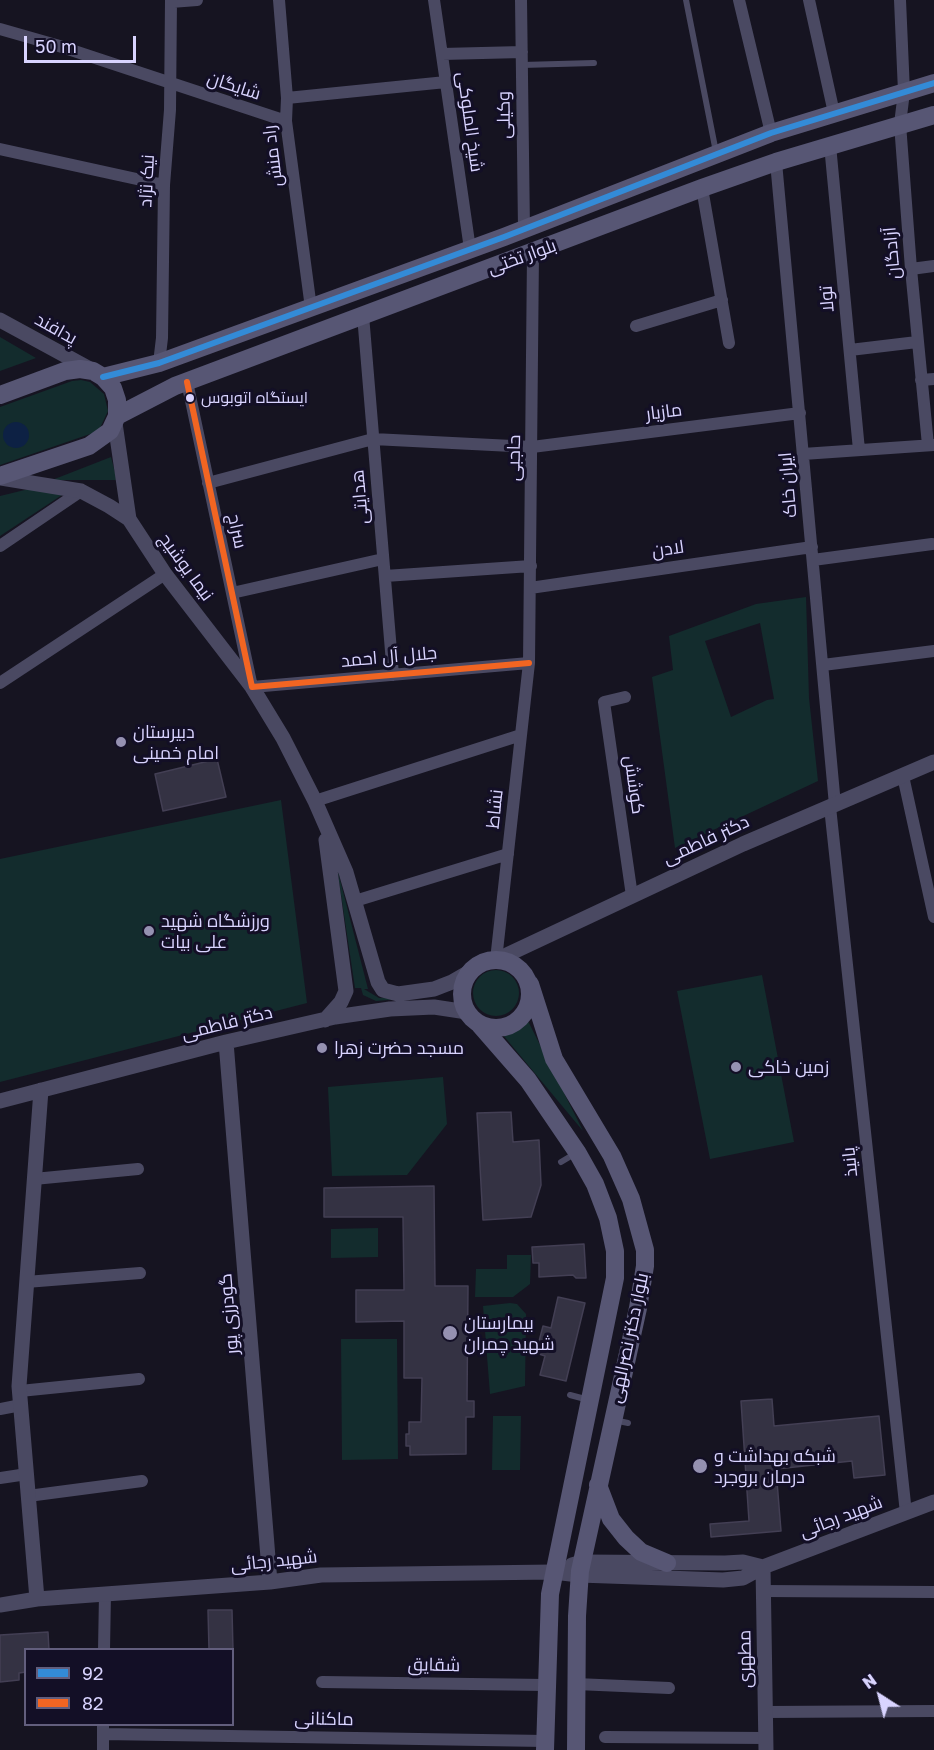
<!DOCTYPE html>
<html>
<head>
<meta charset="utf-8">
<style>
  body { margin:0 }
  #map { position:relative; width:934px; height:1750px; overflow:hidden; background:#161421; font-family:"Golos Text",sans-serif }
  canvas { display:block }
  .legend { position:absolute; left:24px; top:1648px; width:210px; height:78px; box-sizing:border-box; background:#130f26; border:2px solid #625e7d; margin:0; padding:8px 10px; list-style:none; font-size:18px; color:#d9d4ff }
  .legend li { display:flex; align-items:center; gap:12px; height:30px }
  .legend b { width:30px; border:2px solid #625e7d }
  .north { position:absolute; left:850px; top:1666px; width:60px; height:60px; -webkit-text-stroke:4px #130f26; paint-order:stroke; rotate:324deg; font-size:16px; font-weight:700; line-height:24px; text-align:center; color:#d9d4ff }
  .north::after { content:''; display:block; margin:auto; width:21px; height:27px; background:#d9d4ff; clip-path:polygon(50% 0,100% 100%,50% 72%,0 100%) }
  .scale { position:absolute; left:24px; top:36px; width:112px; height:27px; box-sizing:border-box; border:3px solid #d9d4ff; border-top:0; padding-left:8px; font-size:18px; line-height:21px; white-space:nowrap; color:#d9d4ff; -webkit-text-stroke:4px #130f26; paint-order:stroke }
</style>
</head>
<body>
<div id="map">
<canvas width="934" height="1750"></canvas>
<ul class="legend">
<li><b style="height:8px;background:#338bd7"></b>92</li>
<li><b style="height:8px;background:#f26522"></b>82</li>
</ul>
<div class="north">N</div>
<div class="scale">50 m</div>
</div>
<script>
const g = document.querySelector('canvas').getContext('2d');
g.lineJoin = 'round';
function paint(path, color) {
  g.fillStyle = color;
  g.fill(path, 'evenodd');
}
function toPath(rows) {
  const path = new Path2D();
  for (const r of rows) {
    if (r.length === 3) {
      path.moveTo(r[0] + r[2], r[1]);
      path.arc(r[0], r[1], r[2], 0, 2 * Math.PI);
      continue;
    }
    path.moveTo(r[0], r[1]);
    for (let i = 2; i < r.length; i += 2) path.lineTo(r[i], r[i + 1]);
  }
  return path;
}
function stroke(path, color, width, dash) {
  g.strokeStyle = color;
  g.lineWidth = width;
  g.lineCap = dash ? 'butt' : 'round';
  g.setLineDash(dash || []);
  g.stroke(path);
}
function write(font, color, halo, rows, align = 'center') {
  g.font = font + ' "Golos Text",Cairo,sans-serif';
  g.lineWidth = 6;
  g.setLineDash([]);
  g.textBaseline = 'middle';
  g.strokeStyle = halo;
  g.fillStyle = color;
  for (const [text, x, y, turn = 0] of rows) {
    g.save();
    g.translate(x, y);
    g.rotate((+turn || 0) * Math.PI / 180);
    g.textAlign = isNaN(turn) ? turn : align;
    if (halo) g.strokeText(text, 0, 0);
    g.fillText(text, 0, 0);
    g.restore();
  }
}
const green = toPath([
  [0,337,36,358,0,371],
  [81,380,90,382,104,394,108,411,100,428,93,433,0,465,0,407,72,381],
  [111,457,117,480,52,480],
  [37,487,62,495,0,536,0,496],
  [806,597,809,698,818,781,675,848,652,677,673,670,669,636,756,604],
  [760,623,774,699,767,700,731,717,705,641],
  [281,800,307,1003,0,1082,0,859],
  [337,868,368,989,364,989,379,998,435,996,376,1001,363,995,361,988,355,988],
  [496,993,23],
  [762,975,794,1142,710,1159,677,991],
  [528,1021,583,1131,503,1035],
  [443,1077,447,1124,407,1175,332,1176,328,1087],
  [378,1228,378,1257,331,1258,331,1229],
  [507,1255,531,1255,530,1284,513,1297,475,1297,476,1269,507,1269],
  [510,1303,517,1304,526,1314,525,1386,490,1394,483,1306],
  [397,1339,398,1459,342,1460,341,1339],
  [493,1416,521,1416,520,1470,492,1470]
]);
const water = toPath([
  [16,435,13]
]);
const building = toPath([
  [217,759,226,797,163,811,155,774,217,759],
  [511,1112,513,1142,539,1140,541,1185,531,1217,483,1220,477,1113,511,1112],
  [434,1186,435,1286,468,1286,467,1401,474,1401,474,1417,466,1417,466,1454,410,1455,410,1446,406,1446,406,1434,409,1434,409,1422,421,1422,422,1378,404,1378,404,1321,356,1322,356,1290,404,1290,403,1217,324,1217,324,1188,434,1186],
  [584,1244,586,1278,576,1278,573,1275,539,1277,539,1263,533,1263,532,1247,584,1244],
  [558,1297,585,1303,566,1381,540,1375,545,1356,536,1353,543,1326,551,1328,558,1297],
  [772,1399,774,1426,879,1416,885,1475,854,1478,852,1461,776,1469,781,1531,711,1537,710,1524,749,1521,741,1401,772,1399],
  [208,1610,232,1610,233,1650,209,1650,208,1610],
  [48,1632,49,1650,26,1650,26,1672,19,1673,19,1680,0,1682,0,1635,48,1632]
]);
const service = toPath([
  [686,0,716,152],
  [522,65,594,63],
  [561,1162,576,1153],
  [570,1395,589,1400],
  [614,1420,628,1423]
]);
const minor = toPath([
  [279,0,287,98,286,121,311,308],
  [434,0,470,249],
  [521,0,524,229],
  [739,0,771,133],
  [809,0,834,113],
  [900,0,904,92,900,124,911,269,928,445],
  [171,2,197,0],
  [0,29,56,45,286,121],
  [442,54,522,52],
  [287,98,446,82],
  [830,145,859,450],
  [0,149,164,185],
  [776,162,835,805],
  [702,188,729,343],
  [911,269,934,266],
  [363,315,393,675],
  [636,326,722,300],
  [850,350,917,342],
  [159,363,162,338,164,185,170,110,171,0],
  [921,380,934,379],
  [187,382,252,687,529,663],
  [803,454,934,445],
  [208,483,373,439,532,447,800,413],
  [0,546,81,491],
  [813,560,932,544],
  [385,576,531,566],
  [530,588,812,547],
  [232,593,383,559],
  [823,665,934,651],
  [0,683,165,574],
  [625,697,604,702,632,896],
  [903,776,934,917],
  [315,801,521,735],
  [830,807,906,1513],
  [355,901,508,854],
  [496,960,529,663,533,253],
  [34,1179,138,1169],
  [26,1282,140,1273],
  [20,1391,139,1379],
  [0,1409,21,1405],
  [0,1478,27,1474],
  [28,1496,142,1481],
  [763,1591,934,1592],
  [104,1650,105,1594],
  [322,1682,546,1685],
  [576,1684,669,1688],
  [766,1712,934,1711],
  [103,1734,545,1741],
  [605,1737,766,1738],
  [103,1750,103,1724]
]);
const tertiary = toPath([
  [0,320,90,369],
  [115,423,129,519],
  [0,478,81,491,109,506,129,519,165,574,252,687,283,738,315,801,346,872,378,982,383,990,398,994,434,989,452,982,471,971],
  [496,960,743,844,934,762],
  [325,1020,341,1002,346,991,326,840],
  [226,1042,270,1582],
  [0,1101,226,1042,335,1017,390,1009,434,1007,467,1012],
  [572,1565,582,1562,725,1563,743,1562,763,1567],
  [763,1567,766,1750],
  [37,1599,19,1386,41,1090],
  [0,1605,37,1599,270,1582,321,1575,553,1572,579,1575,723,1580,743,1578,763,1567,934,1502]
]);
const secondary = toPath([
  [103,377,159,363,504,237,771,133,934,83],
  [0,395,65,371,80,369,93,371,103,377,113,388,117,400,117,416,110,431,89,446,0,476],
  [117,416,175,386,702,188,776,162,934,115],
  [496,994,34],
  [530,984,554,1059,612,1156,631,1199,645,1250,645,1266,638,1308,580,1571,577,1616,576,1750],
  [480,1025,528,1080,577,1152,595,1184,608,1218,615,1251,615,1278,550,1594,545,1750],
  [598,1485,611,1519,626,1538,641,1552,667,1563]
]);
const bus1 = toPath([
  [103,377,159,363,504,237,771,133,934,83]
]);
const bus2 = toPath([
  [187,382,252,687,529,663]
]);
const markers = [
  [190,398,5,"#d9d4ff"],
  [121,742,6,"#9591b1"],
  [149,931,6,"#9591b1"],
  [322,1048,6,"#9591b1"],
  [736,1067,6,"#9591b1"],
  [450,1333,8,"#9591b1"],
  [700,1466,8,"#9591b1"]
];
const busNames = [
  ["ایستگاه اتوبوس",201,398]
];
const streetNames = [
  ["شایگان",234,86,18],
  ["وکیلی",504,115,-91],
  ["شیخ الملوکی",470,122,82],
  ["راد منش",273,156,-97],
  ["نیک نژاد",147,181,-87],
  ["آزادگان",892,253,-95],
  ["بلوار تختی",522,257,-20],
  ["تولا",827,299,-95],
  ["پدافند",56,329,29],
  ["مازیار",664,412,-7],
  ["حاجبی",514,458,-89],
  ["ایران خاک",788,485,-95],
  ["هدایتی",360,497,-95],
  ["سراج",237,531,78],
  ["لادن",668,549,-8],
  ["نیما یوشیج",186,567,54],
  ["جلال آل احمد",389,657,-5],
  ["کوشش",634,785,82],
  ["نشاط",495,809,-84],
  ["دکتر فاطمی",706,840,-25],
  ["دکتر فاطمی",227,1023,-14],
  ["پانیذ",850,1162,-96],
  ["گودرزی پور",229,1314,-95],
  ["بلوار دکتر نصرالهی",629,1338,-78],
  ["شهید رجائی",841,1517,-21],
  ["شهید رجائی",274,1561,-6],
  ["مطهری",745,1659,-91],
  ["شقایق",434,1665,1],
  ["ماکنانی",324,1719,1]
];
const poiNames = [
  ["دبیرستان",133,732],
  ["امام خمینی",133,753],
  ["ورزشگاه شهید",161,921],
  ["علی بیات",161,942],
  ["مسجد حضرت زهرا",334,1048],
  ["زمین خاکی",748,1067],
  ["بیمارستان",464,1323],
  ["شهید چمران",464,1344],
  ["شبکه بهداشت و",714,1456],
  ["درمان بروجرد",714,1477]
];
paint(green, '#132c2d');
paint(water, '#0d2144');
paint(building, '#343243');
stroke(building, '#433f54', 1.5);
stroke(service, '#4a4962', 6);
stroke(minor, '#4a4962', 12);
stroke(tertiary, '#4a4962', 15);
stroke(secondary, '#575674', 18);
stroke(bus1, '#338bd7', 6);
stroke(bus2, '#f26522', 6);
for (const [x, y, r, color] of markers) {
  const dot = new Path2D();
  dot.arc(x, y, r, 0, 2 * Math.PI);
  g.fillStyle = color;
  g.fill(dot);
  stroke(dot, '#130f26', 2);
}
write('16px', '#d9d4ff', '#130f26', busNames, 'left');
write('18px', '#d9d4ff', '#130f26', streetNames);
write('18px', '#d9d4ff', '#130f26', poiNames, 'left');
</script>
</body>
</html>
